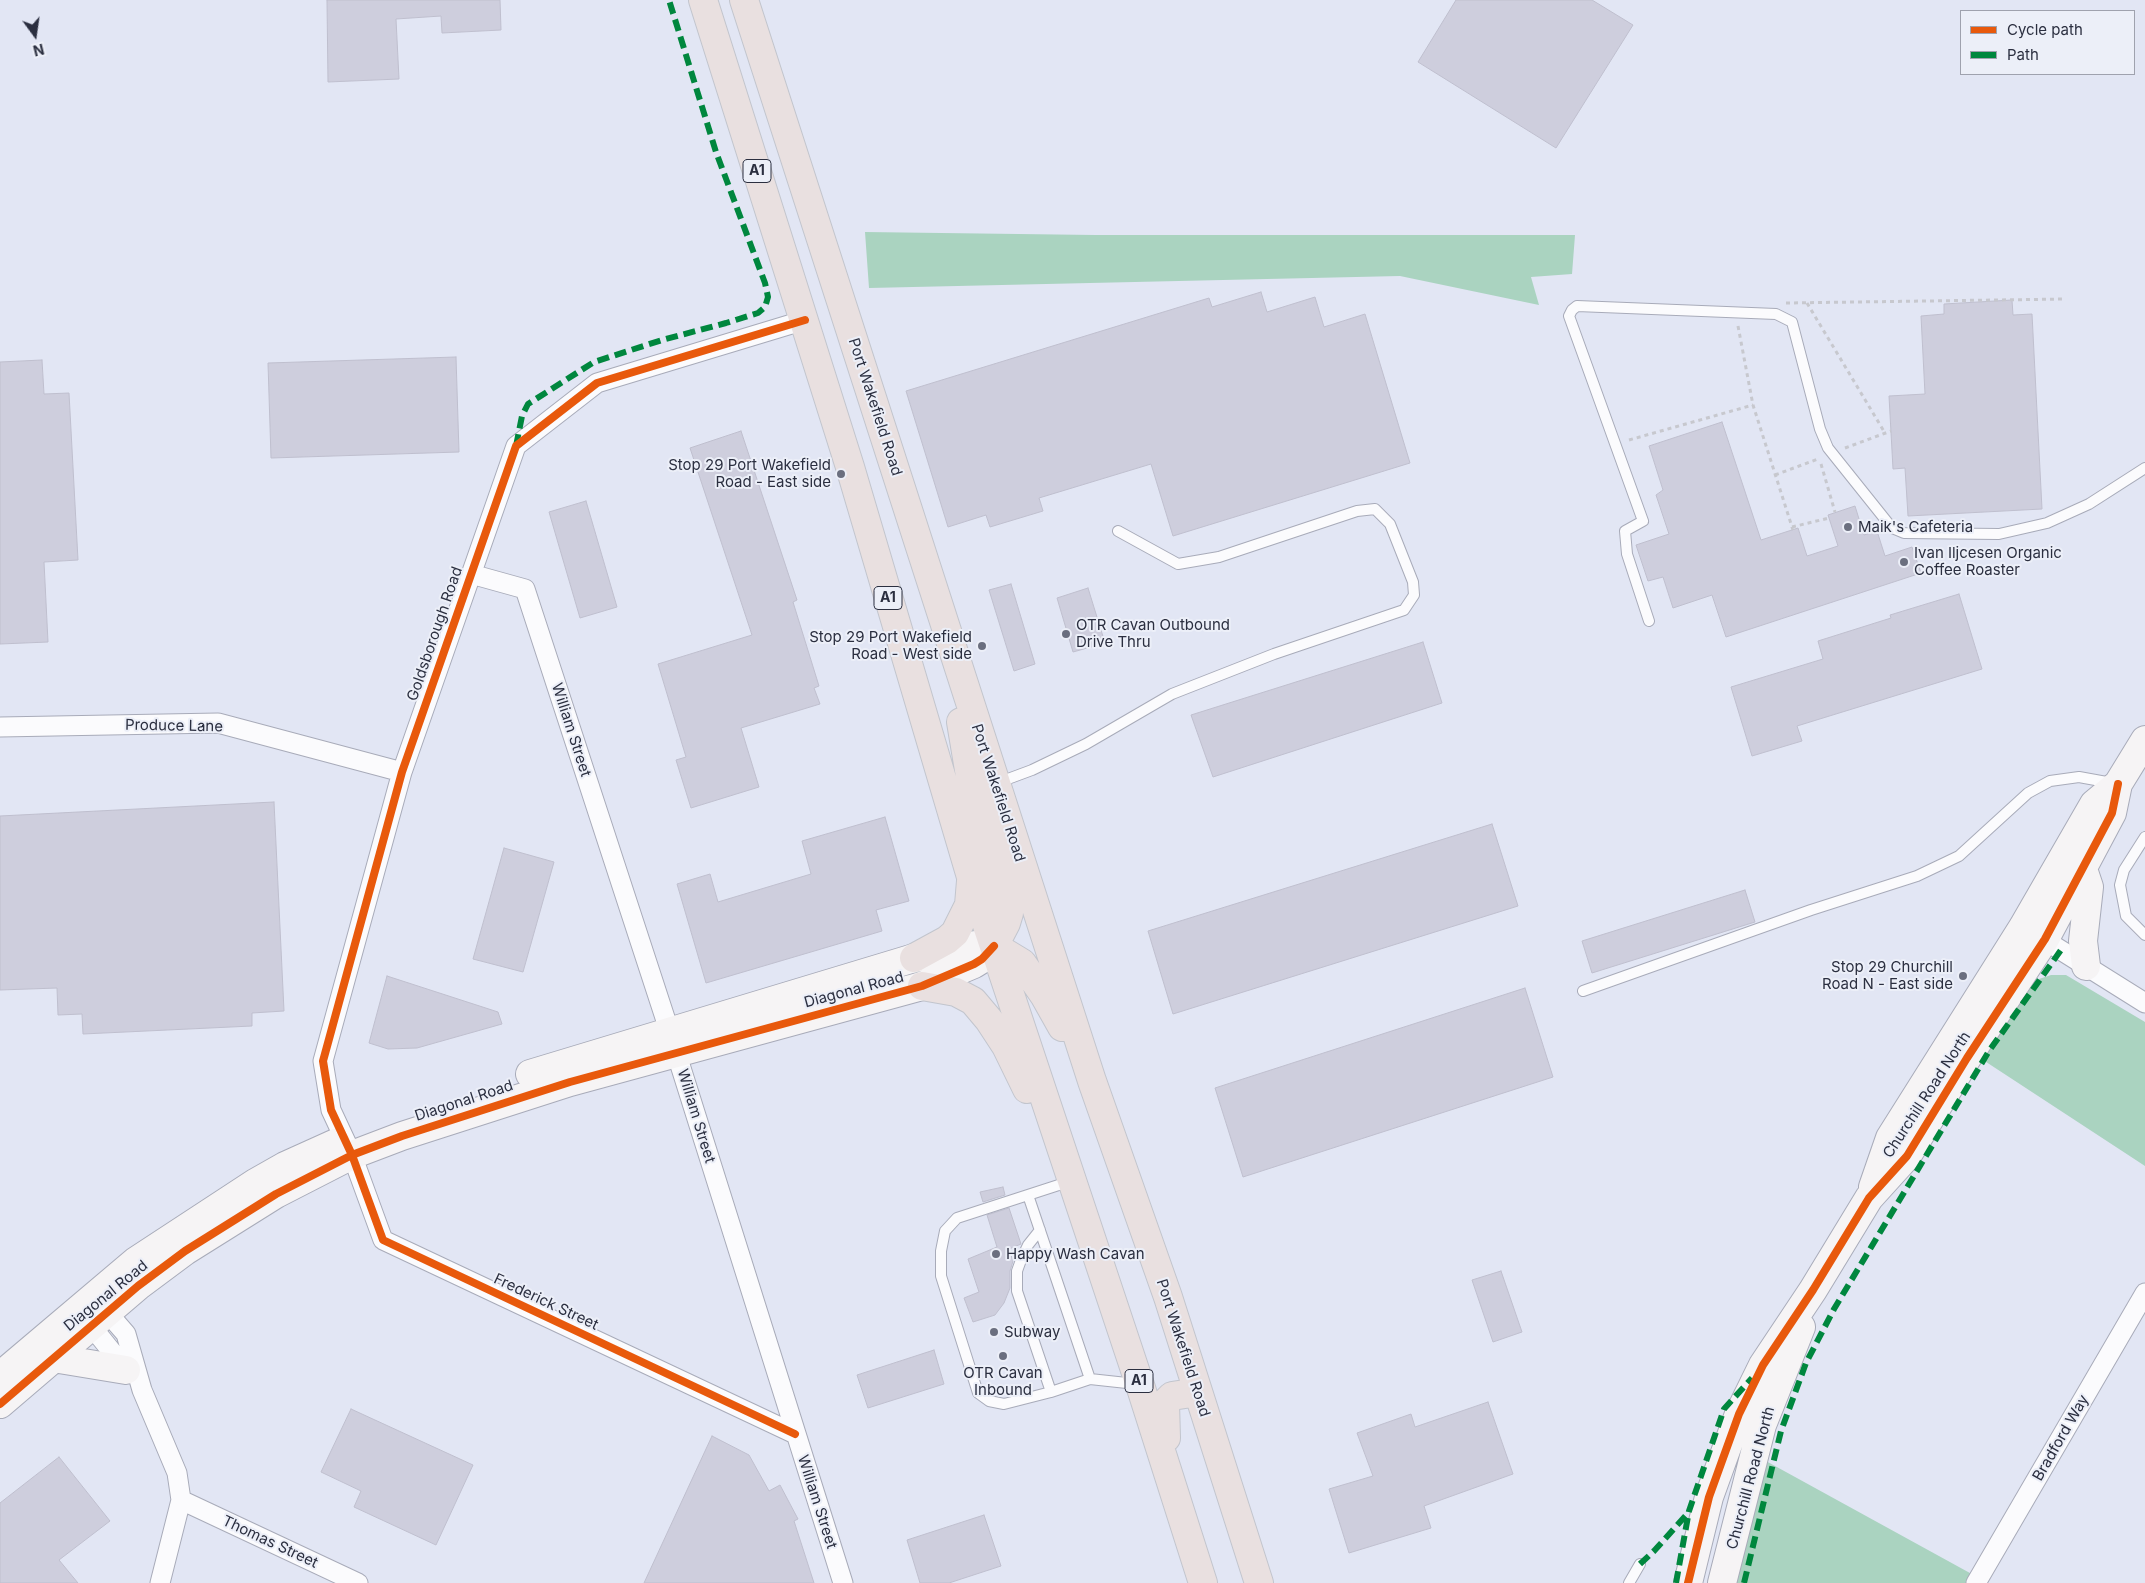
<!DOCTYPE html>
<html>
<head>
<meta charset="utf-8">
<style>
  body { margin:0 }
  #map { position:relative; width:2145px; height:1583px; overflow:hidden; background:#e2e6f4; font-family:Inter,sans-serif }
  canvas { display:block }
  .legend { position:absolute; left:1960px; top:10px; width:175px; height:65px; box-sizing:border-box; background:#eceff8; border:1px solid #9fa2ae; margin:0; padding:6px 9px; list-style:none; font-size:15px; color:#2b2f40 }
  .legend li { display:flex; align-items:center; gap:10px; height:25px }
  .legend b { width:25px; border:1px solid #9fa2ae }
  .north { position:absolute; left:10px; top:10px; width:50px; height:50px; -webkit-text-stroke:4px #eceff8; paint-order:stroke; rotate:166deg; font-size:14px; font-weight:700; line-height:20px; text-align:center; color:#2b2f40 }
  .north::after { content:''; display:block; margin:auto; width:18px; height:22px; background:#2b2f40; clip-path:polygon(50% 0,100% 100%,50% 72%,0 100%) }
</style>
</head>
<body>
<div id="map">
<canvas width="2145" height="1583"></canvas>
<ul class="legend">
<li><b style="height:6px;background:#e8590c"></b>Cycle path</li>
<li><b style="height:6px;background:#00873e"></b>Path</li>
</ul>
<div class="north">N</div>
</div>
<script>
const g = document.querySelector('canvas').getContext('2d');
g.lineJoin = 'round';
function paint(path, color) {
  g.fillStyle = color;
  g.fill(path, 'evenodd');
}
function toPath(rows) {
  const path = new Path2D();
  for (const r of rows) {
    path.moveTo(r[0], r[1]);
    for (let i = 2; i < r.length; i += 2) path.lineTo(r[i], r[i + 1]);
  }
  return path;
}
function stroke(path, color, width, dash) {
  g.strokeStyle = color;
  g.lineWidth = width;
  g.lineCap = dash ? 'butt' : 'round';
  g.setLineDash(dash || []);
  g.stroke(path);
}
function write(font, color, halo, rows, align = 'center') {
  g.font = font + ' Inter,sans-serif';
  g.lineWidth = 4;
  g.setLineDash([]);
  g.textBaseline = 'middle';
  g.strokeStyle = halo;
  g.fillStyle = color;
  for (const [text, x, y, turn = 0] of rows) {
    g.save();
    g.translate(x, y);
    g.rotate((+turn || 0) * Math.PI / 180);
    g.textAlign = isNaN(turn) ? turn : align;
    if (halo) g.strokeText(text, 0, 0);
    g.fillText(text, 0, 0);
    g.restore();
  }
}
const green = toPath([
  [865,232,1095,235,1575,235,1572,274,1531,277,1539,305,1400,276,869,288],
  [2051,975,2066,975,2145,1022,2145,1166,1980,1058,2022,993,2039,979],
  [1755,1455,1979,1578,1976,1583,1722,1583]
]);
const building = toPath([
  [327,0,500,0,501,30,442,33,441,16,396,19,399,79,328,82,327,0],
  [1456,0,1592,0,1633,25,1556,148,1418,62,1456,0],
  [1261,292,1267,312,1315,297,1324,327,1365,314,1410,463,1173,536,1151,464,1039,498,1043,511,990,527,986,515,948,527,906,391,1209,298,1212,307,1261,292],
  [2012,300,2013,315,2032,314,2042,509,1908,516,1905,468,1893,469,1889,396,1925,394,1921,316,1944,314,1944,304,2012,300],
  [456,357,459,452,271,458,268,363,456,357],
  [42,360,44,394,69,393,78,560,44,562,48,642,0,644,0,362,42,360],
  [1722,422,1761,540,1798,528,1807,556,1838,546,1828,515,1855,506,1864,535,1877,531,1885,556,1912,547,1921,573,1726,637,1712,595,1673,608,1663,577,1648,581,1636,545,1669,534,1656,495,1663,490,1649,446,1722,422],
  [741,431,797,600,793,602,819,686,814,688,820,704,741,728,759,787,691,808,676,760,686,757,658,664,752,635,690,448,741,431],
  [586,501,617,607,580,618,549,512,586,501],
  [1011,584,1035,664,1014,671,989,590,1011,584],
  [1088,588,1105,643,1073,652,1057,598,1088,588],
  [1959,594,1982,669,1797,726,1802,741,1752,756,1731,687,1823,659,1818,641,1891,618,1890,615,1959,594],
  [1423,642,1442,703,1213,777,1191,715,1423,642],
  [274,802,284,1011,252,1013,252,1026,83,1034,82,1014,58,1015,57,988,0,990,0,816,274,802],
  [885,817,909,901,876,910,882,931,706,983,677,884,710,874,718,902,811,874,802,841,885,817],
  [1492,824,1518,906,1173,1014,1148,931,1492,824],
  [504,848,554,862,523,972,473,959,504,848],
  [1745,890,1755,922,1592,973,1582,941,1745,890],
  [387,976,498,1012,502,1024,417,1048,388,1049,369,1043,387,976],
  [1525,988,1553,1077,1243,1177,1215,1088,1525,988],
  [1003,1187,1005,1195,983,1202,980,1192,1003,1187],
  [1009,1208,1021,1244,1009,1249,1013,1261,1010,1271,1010,1288,1004,1303,995,1315,973,1322,964,1298,979,1292,968,1259,997,1247,987,1215,1009,1208],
  [1501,1271,1522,1332,1493,1342,1472,1280,1501,1271],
  [934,1350,944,1384,868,1408,857,1375,934,1350],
  [1488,1402,1513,1474,1424,1506,1431,1528,1349,1553,1329,1489,1373,1476,1357,1433,1411,1414,1415,1427,1488,1402],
  [351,1409,473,1465,436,1545,354,1507,361,1491,321,1472,351,1409],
  [712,1436,749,1455,769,1491,780,1485,798,1519,794,1521,814,1583,644,1583,712,1436],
  [59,1457,110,1521,59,1560,78,1583,0,1583,0,1503,59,1457],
  [984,1515,1001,1566,949,1583,920,1583,907,1540,984,1515]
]);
const path = toPath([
  [1786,303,2066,299],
  [1807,303,1885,433],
  [1738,326,1753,405,1793,530],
  [1629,440,1753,405],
  [1845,448,1891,431],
  [1821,464,1835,512],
  [1775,475,1818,459],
  [1792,527,1829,518]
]);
const lane = toPath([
  [1649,621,1627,554,1625,531,1643,521,1569,316,1572,310,1577,306,1776,314,1792,322,1820,429,1828,448,1892,528,1904,533,1999,534,2047,523,2089,504,2145,468],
  [997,783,1032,770,1086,744,1172,694,1274,654,1404,610,1414,595,1413,582,1390,524,1375,509,1357,511,1219,557,1178,564,1118,531],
  [2145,837,2124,870,2120,885,2126,916,2145,935],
  [1583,991,1811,910,1917,876,1959,856,2028,793,2050,781,2079,777,2112,783],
  [1028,1195,1090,1379],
  [1040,1230,1028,1245,1021,1260,1017,1271,1017,1291,1051,1392,1090,1379,1136,1384],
  [1051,1392,1004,1404,989,1401,978,1393,941,1276,941,1251,945,1231,957,1218,1071,1181],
  [1629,1583,1640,1564]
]);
const street = toPath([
  [471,574,525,589,670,1033,843,1583],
  [0,727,218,723,402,772],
  [2035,934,2145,1003],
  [100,1304,126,1334,142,1390,177,1473,181,1500,160,1583],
  [84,1317,129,1373],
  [795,1434,383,1240,352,1155,331,1110,323,1061,402,772,516,446,597,383,805,320],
  [181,1500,358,1583],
  [1976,1583,2145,1293]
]);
const secondary = toPath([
  [2083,869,2089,887,2083,941,2086,966],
  [530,1074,914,958,976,945,994,946],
  [1873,1187,1890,1138,2023,927,2094,804,2118,784,2145,740],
  [53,1358,126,1370],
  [0,1376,136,1261,255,1183,285,1166,336,1143],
  [0,1404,138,1286,185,1251,276,1194,352,1155,402,1136,570,1082,922,986,974,964,982,959,994,946],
  [1688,1583,1709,1497,1739,1414,1763,1365,1813,1290,1869,1198,1907,1156,1967,1058,2045,939,2112,813,2118,784],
  [1722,1583,1762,1425,1801,1327]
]);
const highway = toPath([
  [703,0,850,467,971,877,1140,1385,1203,1583],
  [744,0,1041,923,1092,1081,1168,1297,1259,1583],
  [961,722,973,794,1007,899,1009,913,1006,923,994,946],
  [994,946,1022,963,1044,995,1062,1027],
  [914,958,947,940,955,933,969,905,971,881],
  [922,986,956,992,973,1001,989,1020,1006,1046,1027,1089],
  [1166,1438,1165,1403,1172,1396,1198,1392]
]);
const quiet = toPath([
  [516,446,522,416,528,404,594,362,662,340,726,323,758,313,765,307,768,297,765,283,716,152,669,0],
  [1640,1564,1654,1551,1689,1512],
  [1676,1583,1689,1511,1724,1409,1752,1378],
  [1744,1583,1781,1431,1806,1363,1834,1309,1989,1051,2061,950]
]);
const cycleway = toPath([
  [0,1404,138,1286,185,1251,276,1194,352,1155,402,1136,570,1082,922,986,974,964,982,959,994,946],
  [795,1434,383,1240,352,1155,331,1110,323,1061,402,772,516,446,597,383,805,320],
  [1688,1583,1709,1497,1739,1414,1763,1365,1813,1290,1869,1198,1907,1156,1967,1058,2045,939,2112,813,2118,784]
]);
const markers = [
  [841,474,5,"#6b6f7f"],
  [1848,527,5,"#6b6f7f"],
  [1904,562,5,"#6b6f7f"],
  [1066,634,5,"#6b6f7f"],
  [982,646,5,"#6b6f7f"],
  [1963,976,5,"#6b6f7f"],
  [996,1254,5,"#6b6f7f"],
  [994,1332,5,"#6b6f7f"],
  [1003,1356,5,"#6b6f7f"]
];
const shields = [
  [757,171,28],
  [888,598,28],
  [1139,1381,28]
];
const shieldNames = [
  ["A1",757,171],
  ["A1",888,598],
  ["A1",1139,1381]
];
const streetNames = [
  ["Port Wakefield Road",875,407,72],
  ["Goldsborough Road",435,634,-71],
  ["Produce Lane",174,726,1],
  ["William Street",571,730,72],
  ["Port Wakefield Road",998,793,72],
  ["Diagonal Road",854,990,-15],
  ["Churchill Road North",1927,1095,-57],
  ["Diagonal Road",464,1101,-18],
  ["William Street",696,1116,73],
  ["Diagonal Road",106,1296,-39],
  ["Frederick Street",546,1302,25],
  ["Port Wakefield Road",1183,1348,72],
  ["Bradford Way",2061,1438,-60],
  ["Churchill Road North",1751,1478,-75],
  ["William Street",817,1502,72],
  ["Thomas Street",270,1542,25]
];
const poiNames = [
  ["Stop 29 Port Wakefield",831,465,"right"],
  ["Road - East side",831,482,"right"],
  ["Maik's Cafeteria",1858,527],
  ["Ivan Iljcesen Organic",1914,553],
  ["Coffee Roaster",1914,570],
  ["OTR Cavan Outbound",1076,625],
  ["Drive Thru",1076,642],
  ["Stop 29 Port Wakefield",972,637,"right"],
  ["Road - West side",972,654,"right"],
  ["Stop 29 Churchill",1953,967,"right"],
  ["Road N - East side",1953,984,"right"],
  ["Happy Wash Cavan",1006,1254],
  ["Subway",1004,1332],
  ["OTR Cavan",1003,1373,"center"],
  ["Inbound",1003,1390,"center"]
];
paint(green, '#aad3c0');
paint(building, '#cecedd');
stroke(building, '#bfbfce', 1);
stroke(lane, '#a8abb9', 12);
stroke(street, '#a8abb9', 21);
stroke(secondary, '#a8abb9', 30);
stroke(highway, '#c2c5cd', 30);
stroke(path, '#c7c8ce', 3, [4, 4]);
stroke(lane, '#fbfbfd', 10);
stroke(street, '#fbfbfd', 19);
stroke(secondary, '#f6f4f5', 28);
stroke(highway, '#e9e0e0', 28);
stroke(quiet, '#00873e', 6, [12, 6]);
stroke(cycleway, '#e8590c', 8);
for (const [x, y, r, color] of markers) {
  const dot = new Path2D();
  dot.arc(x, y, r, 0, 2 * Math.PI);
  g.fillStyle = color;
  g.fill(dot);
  stroke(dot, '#eceff8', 2);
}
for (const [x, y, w] of shields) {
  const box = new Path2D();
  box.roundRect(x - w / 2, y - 11.5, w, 23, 4);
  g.fillStyle = '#eceff8';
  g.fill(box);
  stroke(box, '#2b2f40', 1);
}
write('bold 14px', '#2b2f40', null, shieldNames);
write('15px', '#2b2f40', '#eceff8', streetNames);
write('15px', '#2b2f40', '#eceff8', poiNames, 'left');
</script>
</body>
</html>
